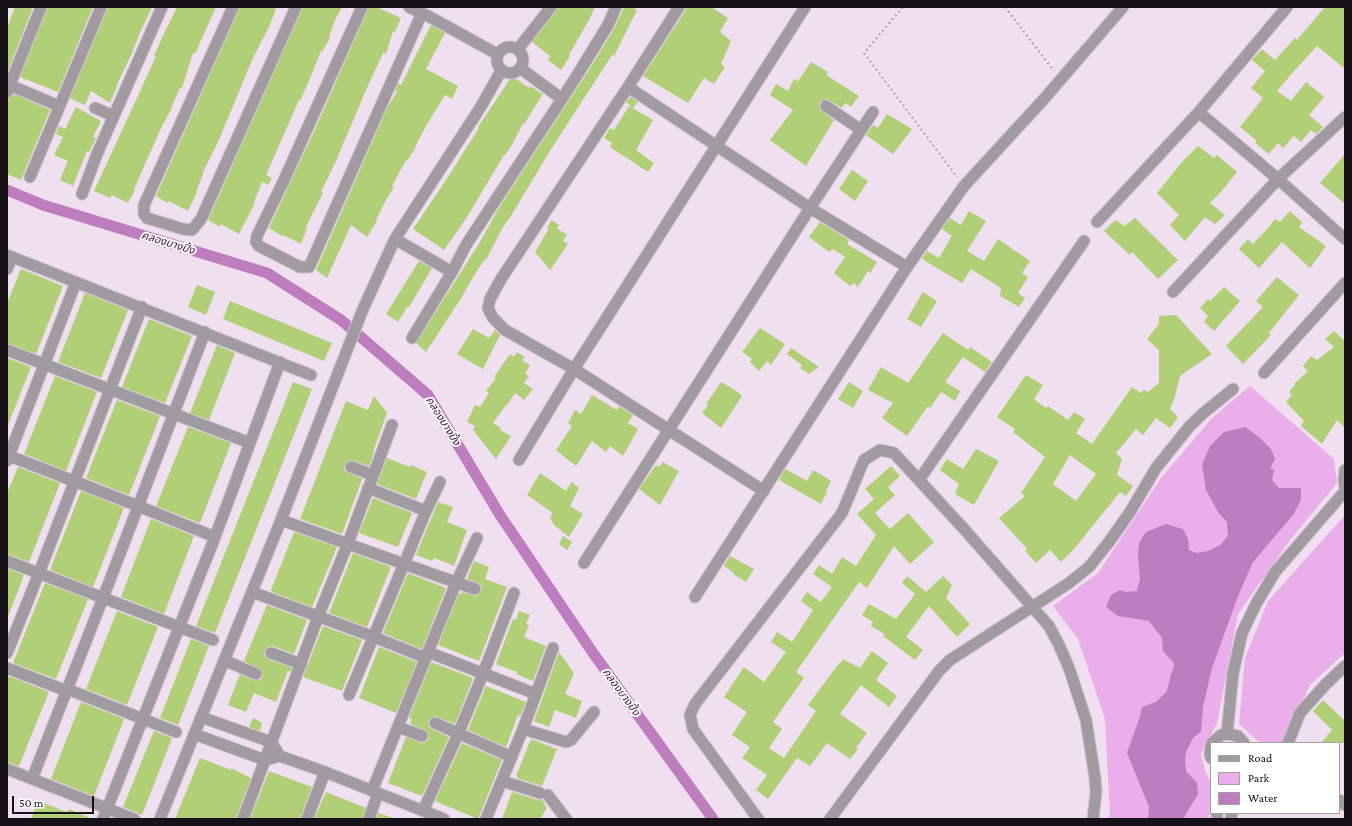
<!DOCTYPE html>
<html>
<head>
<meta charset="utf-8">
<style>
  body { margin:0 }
  #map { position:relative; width:1352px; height:826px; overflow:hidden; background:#f0dfef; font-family:"Crimson Pro",serif }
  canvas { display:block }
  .frame { position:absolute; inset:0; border:8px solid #171217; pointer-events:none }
  .legend { position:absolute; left:1210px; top:742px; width:130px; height:72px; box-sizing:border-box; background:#fff; border:1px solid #a2a0a2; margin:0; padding:5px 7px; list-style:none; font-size:12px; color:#171217 }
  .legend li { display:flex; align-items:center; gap:8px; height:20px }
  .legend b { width:20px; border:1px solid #a2a0a2 }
  .scale { position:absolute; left:12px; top:796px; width:82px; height:18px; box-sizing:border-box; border:2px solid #171217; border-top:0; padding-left:5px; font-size:12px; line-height:14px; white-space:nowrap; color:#171217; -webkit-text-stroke:3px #fff; paint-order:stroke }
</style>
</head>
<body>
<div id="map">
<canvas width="1352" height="826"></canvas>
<div class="frame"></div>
<ul class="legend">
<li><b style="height:5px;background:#a19aa1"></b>Road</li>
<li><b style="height:11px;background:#eaaeea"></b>Park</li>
<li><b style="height:11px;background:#bd7dbe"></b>Water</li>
</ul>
<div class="scale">50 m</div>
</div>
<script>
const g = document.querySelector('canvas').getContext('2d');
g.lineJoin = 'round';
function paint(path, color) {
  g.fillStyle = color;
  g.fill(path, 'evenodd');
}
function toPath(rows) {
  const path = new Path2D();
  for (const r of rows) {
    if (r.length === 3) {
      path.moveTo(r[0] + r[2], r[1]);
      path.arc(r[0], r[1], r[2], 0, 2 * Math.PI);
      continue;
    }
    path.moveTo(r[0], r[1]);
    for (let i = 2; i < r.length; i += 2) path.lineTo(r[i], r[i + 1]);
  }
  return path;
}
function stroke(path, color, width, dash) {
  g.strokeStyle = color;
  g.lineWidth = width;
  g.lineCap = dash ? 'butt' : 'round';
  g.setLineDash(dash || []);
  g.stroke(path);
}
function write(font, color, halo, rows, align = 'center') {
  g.font = font + ' "Crimson Pro","Noto Sans Thai",serif';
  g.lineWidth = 4;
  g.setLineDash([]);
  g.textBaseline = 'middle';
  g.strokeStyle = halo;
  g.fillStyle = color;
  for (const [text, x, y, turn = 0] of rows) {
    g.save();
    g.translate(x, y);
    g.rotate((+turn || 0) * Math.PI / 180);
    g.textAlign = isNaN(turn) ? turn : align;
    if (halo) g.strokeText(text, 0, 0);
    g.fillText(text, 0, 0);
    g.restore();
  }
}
const green = toPath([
  [1250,386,1334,459,1337,483,1291,539,1238,614,1217,723,1201,754,1206,773,1211,782,1209,819,1108,819,1110,813,1105,719,1078,639,1053,606,1098,573,1161,478,1212,418],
  [1345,515,1345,653,1310,685,1283,743,1260,743,1239,724,1245,658,1268,601]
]);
const water = toPath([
  [1245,427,1259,437,1271,449,1275,459,1270,468,1274,470,1272,480,1279,488,1301,488,1301,500,1293,515,1253,562,1238,596,1212,668,1203,707,1201,732,1193,738,1186,752,1185,760,1186,771,1197,783,1198,794,1183,819,1148,819,1149,807,1127,753,1140,716,1142,707,1156,702,1167,691,1171,674,1174,667,1173,662,1163,651,1162,638,1149,621,1118,616,1106,607,1111,595,1120,590,1126,592,1137,591,1140,579,1138,555,1139,543,1146,532,1166,524,1183,529,1188,539,1189,550,1197,553,1208,551,1220,545,1228,536,1227,522,1218,512,1206,490,1202,465,1210,446,1224,432]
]);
const canal = toPath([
  [7,190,43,205,267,273,341,320,428,395,500,515,593,653,713,819]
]);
const building = toPath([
  [15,7,33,7,8,71,7,28],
  [48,7,93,7,58,92,20,77],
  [108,7,152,7,139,35,132,53,116,87,117,87,110,103,91,91,85,105,70,98],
  [177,7,216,7,195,54,193,53,182,88,180,88,171,108,172,108,162,126,134,189,135,190,128,203,112,195,110,198,94,191,136,100,156,56,154,56,160,42],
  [240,7,271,7,276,9,269,27,253,58,218,142,202,174,203,174,196,192,197,192,188,211,169,201,168,203,156,196],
  [303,7,342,7,335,20,329,37,330,38,322,52,321,51,308,83,300,101,299,100,292,116,266,175,272,178,268,185,262,182,254,202,255,203,239,234,221,224,220,227,208,220],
  [369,7,376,7,401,18,395,32,393,31,386,54,383,53,366,90,336,161,321,192,323,193,306,227,307,228,301,244,283,235,282,236,269,228,316,127],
  [558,7,595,7,590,18,569,55,570,56,561,70,548,60,550,56,532,42,556,11],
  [624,7,632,7,637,10,614,56,612,55,548,154,511,216,503,227,486,260,485,259,475,274,460,300,426,352,416,343,480,242,500,206,587,73,614,29],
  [686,7,711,7,728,18,720,32,731,41,721,64,725,67,714,84,704,78,688,103,643,76,685,11],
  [1325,7,1345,7,1345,69,1317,46,1294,71,1277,91,1291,101,1306,82,1324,97,1309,115,1323,127,1316,134,1311,130,1301,142,1294,136,1283,148,1278,143,1269,154,1255,143,1257,141,1240,127,1263,98,1251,88,1265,71,1252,60,1262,49,1275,60,1295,38,1297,40],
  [431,25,445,33,426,69,458,86,452,99,445,95,426,126,415,147,416,147,407,161,406,160,392,186,394,187,386,200,376,220,377,221,367,237,351,225,327,278,316,270,388,106,397,92,395,91,398,83,401,85],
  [811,62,828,72,826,75,859,96,851,107,845,103,842,108,827,99,820,102,819,106,820,109,834,120,806,166,770,140,793,110,770,95,776,84,788,91,794,79,798,81],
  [512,76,529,88,530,86,543,94,524,124,523,123,513,143,505,155,504,155,467,217,444,250,413,229,446,180,479,128,478,127],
  [14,94,50,110,21,180,7,174,7,104,9,98],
  [630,97,638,102,633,108,626,102],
  [629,106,653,120,636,150,654,163,648,172,610,147,612,143,604,138,610,128,614,130],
  [76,107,101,121,93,137,96,138,89,152,87,151,73,186,60,180,68,161,54,155,63,137,56,134,59,126,65,129],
  [887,114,912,129,893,154,866,135,873,125,878,128],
  [1198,146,1214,158,1217,155,1237,172,1221,192,1210,203,1225,215,1215,224,1205,217,1185,241,1170,225,1179,215,1157,193,1181,163],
  [1345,154,1345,204,1320,183],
  [852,170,868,181,855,201,839,189],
  [969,211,986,221,967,251,984,261,998,239,1030,261,1022,273,1028,277,1018,293,1025,298,1019,307,1000,296,1001,288,971,269,962,283,922,259,927,251,939,258,952,236,942,229,950,218,961,225],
  [1290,211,1302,222,1299,227,1326,246,1310,268,1282,242,1259,268,1239,249,1248,239,1253,244,1268,228,1275,219,1280,222],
  [1135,218,1178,260,1158,279,1132,252,1130,255,1104,231,1115,220,1125,226],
  [551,220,559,225,557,229,567,234,563,241,568,244,550,270,535,252,548,230,547,228],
  [820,222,849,240,847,244,877,262,870,273,868,271,858,287,854,283,850,286,834,273,845,257,833,249,829,252,809,237],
  [419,261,432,268,414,299,408,308,407,307,398,322,386,314],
  [21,269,63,286,36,354,7,343,7,303],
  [1277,277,1299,295,1269,333,1271,335,1243,364,1226,346,1263,307,1256,301],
  [197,285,215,292,206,315,188,307],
  [1224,287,1240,301,1214,331,1204,322,1208,316,1200,308,1208,299,1210,301],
  [923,292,937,301,921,327,907,319],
  [85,293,128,310,101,378,58,362],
  [230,301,332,343,324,361,223,319],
  [1176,315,1212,354,1180,376,1174,400,1170,409,1178,417,1170,428,1156,418,1143,435,1136,429,1116,453,1122,459,1117,475,1133,486,1126,496,1120,492,1074,549,1061,562,1050,550,1036,563,1025,551,1027,549,999,518,1025,496,1021,493,1045,457,1013,432,1015,429,997,417,1026,375,1043,385,1034,399,1046,408,1048,406,1068,420,1074,412,1085,419,1076,433,1092,444,1132,387,1141,393,1144,390,1148,392,1159,383,1159,350,1147,339,1159,324,1159,316],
  [1070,455,1096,474,1076,501,1053,484],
  [149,319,192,336,165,403,122,387],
  [760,328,785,344,771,365,767,361,759,371,750,362,752,359,742,352],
  [473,329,489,338,495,330,500,335,483,369,457,354],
  [1334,331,1345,341,1345,428,1337,420,1322,444,1301,426,1304,421,1286,402,1292,395,1289,392,1295,385,1294,384,1308,371,1303,366,1311,356,1317,360,1334,347,1325,339],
  [943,333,968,350,970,347,992,362,985,372,963,357,945,382,960,391,955,401,941,392,930,408,928,406,907,436,882,418,893,403,868,390,881,367,908,383],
  [217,345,235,353,209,420,190,413],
  [791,348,819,367,809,374,800,368,802,365,787,354],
  [517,352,525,357,522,360,530,365,525,374,529,376,524,383,533,389,524,400,515,393,507,405,506,405,493,423,501,428,500,430,511,436,496,459,473,430,475,426,467,422,475,405,480,407,489,393,486,391,496,378,494,377,510,354,514,357],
  [7,358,31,367,8,425,7,425],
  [55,376,97,392,66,471,24,454],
  [293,382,312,389,215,633,196,626],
  [721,382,735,390,742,396,721,428,702,413,708,405,706,404],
  [849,382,863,391,853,408,838,399],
  [592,395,617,410,619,406,633,415,628,423,638,429,623,456,610,446,606,452,592,441,576,466,556,450,572,426,568,423,575,410,581,414],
  [374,396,387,413,373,452,374,453,369,466,350,460,345,464,344,469,346,472,364,479,362,479,342,534,300,519,346,401,368,410],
  [117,400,160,416,129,495,86,478],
  [188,427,231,443,200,523,156,506],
  [976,449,999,461,974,505,955,494,959,484,940,470,947,459,963,469],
  [387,458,410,467,411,465,427,472,416,499,377,484],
  [663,462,679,471,660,505,639,489,656,465,659,467],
  [891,466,900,476,888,487,895,495,875,513,890,529,908,513,934,542,910,564,894,546,867,588,859,582,796,672,804,678,773,722,782,729,769,748,784,758,816,711,808,705,840,662,841,663,843,659,860,668,872,651,888,663,876,680,897,696,889,707,861,685,840,714,867,733,856,748,858,749,850,759,827,743,810,766,797,758,768,799,756,790,767,775,742,758,750,747,732,735,747,712,724,697,744,667,764,682,786,652,771,642,777,632,792,642,813,610,801,601,807,592,821,602,832,587,813,574,819,565,832,574,842,557,856,566,876,535,857,514,874,499,865,489],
  [18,467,60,483,29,562,7,554,7,493],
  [785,469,807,481,813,470,831,481,826,491,827,492,821,504,779,480],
  [540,473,566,491,572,482,579,488,570,506,583,514,569,537,554,525,550,517,553,513,527,495],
  [81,491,124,508,93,587,50,570],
  [373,498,412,513,398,547,359,533],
  [438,502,453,507,447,522,467,530,454,566,434,558,432,561,416,555],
  [151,519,194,536,164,614,121,597],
  [294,532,337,547,312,607,272,592,271,590],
  [563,536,572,542,567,550,559,544],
  [353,553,391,567,367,627,329,613],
  [730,556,754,569,746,582,733,574,734,573,724,566],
  [474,561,489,567,485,579,507,587,479,661,438,645,459,593,461,594,462,592,476,596,481,592,482,587,480,584,467,579],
  [7,568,24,575,8,617,7,617],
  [408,573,446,588,422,649,383,633],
  [907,576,926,592,943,576,952,585,946,598,970,624,957,637,929,606,906,637,923,650,915,660,883,636,885,634,871,626,873,622,862,615,869,604,896,619,915,594,902,583],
  [45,583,88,599,56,679,13,663],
  [267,605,307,620,294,654,273,646,269,646,265,650,264,655,268,659,292,668,290,672,288,671,276,702,254,693,246,712,228,705,240,674,256,681,260,680,263,676,261,670,244,661],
  [117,611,158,627,127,705,86,689],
  [519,611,530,615,526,624,529,625,524,637,546,646,533,681,516,674,517,672,496,664,513,619,516,620],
  [323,626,362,640,342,691,303,677],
  [191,639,209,646,178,725,160,718],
  [379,647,417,662,396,713,359,698],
  [559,652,574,673,565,694,582,701,576,718,555,710,549,727,534,721],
  [431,662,473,678,455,724,435,716,431,718,428,721,429,727,432,729,449,737,422,796,388,783,406,737,423,743,427,741,429,738,427,731,410,724,412,719,409,718],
  [9,676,49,692,19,766,7,762,7,681],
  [486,686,526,702,520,716,518,715,506,747,468,730],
  [1323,700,1345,721,1345,743,1321,743,1332,730,1313,711],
  [81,702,124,719,94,796,51,779],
  [253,718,262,723,260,731,249,727],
  [154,731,172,738,142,815,123,807],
  [531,739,557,749,542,786,517,778,518,777,516,776],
  [462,743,502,760,478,819,435,801],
  [200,758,231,770,231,768,251,778,236,819,175,819],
  [269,771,312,787,300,819,250,819],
  [326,792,366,808,362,819,314,819],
  [512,792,538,800,542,799,547,808,540,819,502,819],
  [38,801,67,812,69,809,92,819,31,819],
  [379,813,393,818,393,819,376,819]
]);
const path = toPath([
  [903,7,864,53,957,177],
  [1005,7,1054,71]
]);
const street = toPath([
  [233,7,144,205,144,214,147,218,183,229,192,230,201,219,296,7],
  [362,7,284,180,257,236,256,242,259,246,300,267,309,267,311,263,422,13],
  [409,7,430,17,497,54],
  [679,7,628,87,501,279,490,299,488,308,493,318,505,330,574,369,764,491],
  [510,60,13],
  [518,49,551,7],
  [7,84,59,106],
  [628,87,810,208,907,267],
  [7,92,41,7],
  [562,99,581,69,608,25,616,7],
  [826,106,861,130],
  [95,108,114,116],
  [1345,117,1278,179,1345,239],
  [30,177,101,7],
  [82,194,97,154,162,7],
  [1097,222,1198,113,1287,7],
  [395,239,452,272],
  [7,255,311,375],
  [7,269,12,257],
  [1173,292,1278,179,1207,119,1198,113],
  [412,338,452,272,466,245,562,99,520,68],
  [7,350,250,443],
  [1264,373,1345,283],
  [7,455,138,506,215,537],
  [519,460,574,369,805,7],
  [7,461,76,282],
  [351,467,373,475],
  [1345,470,1344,479,1345,488],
  [919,480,1084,241],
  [440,482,426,511,404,564,475,589],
  [368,488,426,511],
  [281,520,404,564,349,695],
  [7,561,213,640],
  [584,563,810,208,873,112],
  [252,592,374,637,426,658],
  [695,597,907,267,964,186,1044,99,1123,7],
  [428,652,456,583,477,538],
  [7,653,39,573,142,307],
  [271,653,301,664],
  [224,660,256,674],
  [7,668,67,691],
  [67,689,176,732],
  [435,723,512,757],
  [398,727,422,736],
  [523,729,553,648],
  [194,734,265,760,280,756,271,742,201,717],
  [1227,734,1233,673,1242,633,1256,604,1275,572,1345,491],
  [1212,743,1221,735,1227,734,1238,736,1244,743],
  [1288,743,1300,713,1325,685,1345,666],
  [1211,747,1210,755,1211,758],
  [280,756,325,772,444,819],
  [7,769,134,819],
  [32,779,103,598,205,332],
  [502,781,540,793],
  [372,791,428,652,536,694],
  [548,795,566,819],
  [1339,800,1345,805],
  [423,811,459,732,483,674,514,593],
  [103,819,215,537,280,362],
  [160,819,281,520,363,309,395,239,480,108,501,71],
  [243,819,318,617,348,543,392,425],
  [307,819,325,772],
  [369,819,378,793],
  [486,819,523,729,566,742,571,740,594,712],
  [758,819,693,729,690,715,695,704,842,513,864,460,880,450,894,453,965,530,1049,626,1059,645,1069,668,1086,720,1095,778,1096,792,1093,819],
  [830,819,939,671,950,660,1069,583,1089,567,1109,542,1130,512,1156,468,1189,427,1201,415,1233,389],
  [1217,819,1217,813],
  [1231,819,1232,813]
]);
const waterNames = [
  ["คลองบางปิ้ง",168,243,17],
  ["คลองบางปิ้ง",443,421,58],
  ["คลองบางปิ้ง",621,692,54]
];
paint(green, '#eaaeea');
paint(water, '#bd7dbe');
stroke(canal, '#bd7dbe', 11);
paint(building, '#b0cf77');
stroke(street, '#cdbecc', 13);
stroke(path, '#ada0ac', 2, [2, 3]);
stroke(street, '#a19aa1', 11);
write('italic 11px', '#480c4b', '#fff', waterNames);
</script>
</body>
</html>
